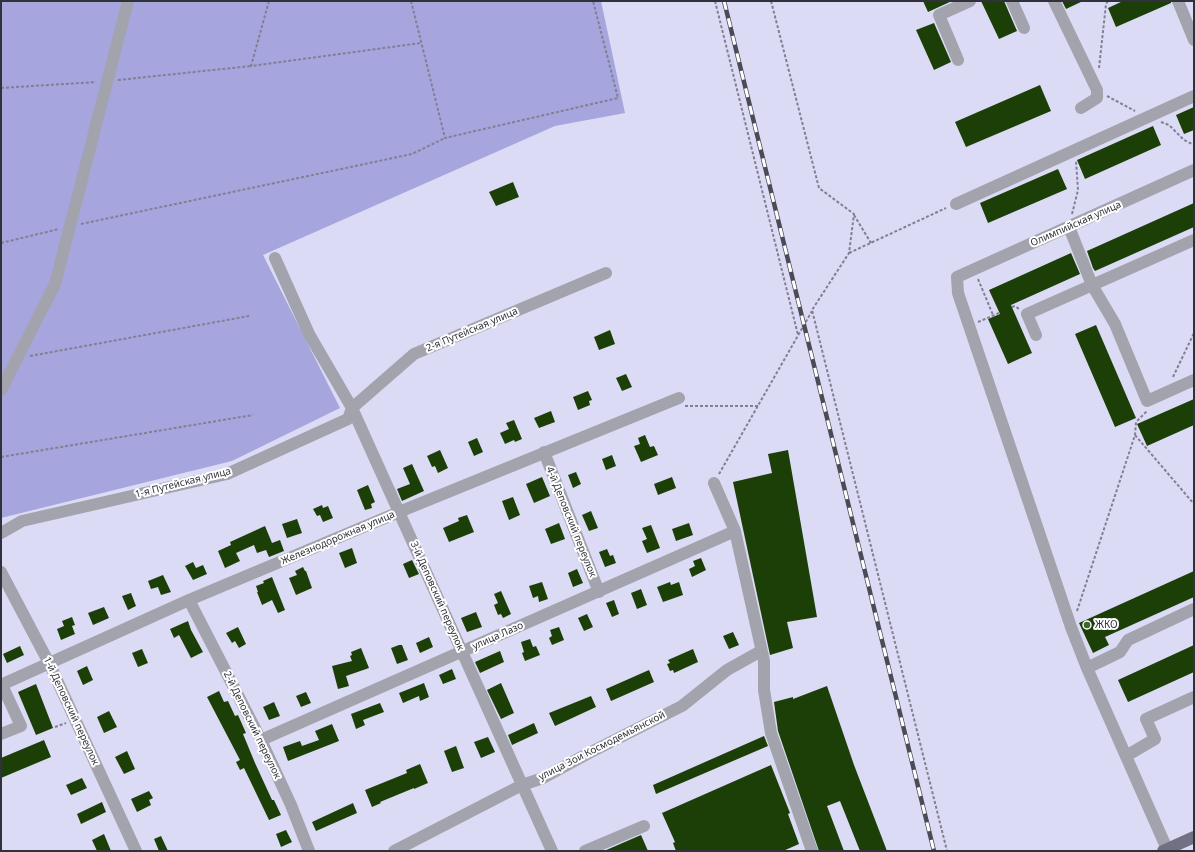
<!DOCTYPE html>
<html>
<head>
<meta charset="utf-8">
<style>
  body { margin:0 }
  #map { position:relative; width:1195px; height:852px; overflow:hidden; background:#dcdbf5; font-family:"Noto Sans",sans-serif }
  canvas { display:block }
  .frame { position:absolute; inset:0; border:2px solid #31313b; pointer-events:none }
</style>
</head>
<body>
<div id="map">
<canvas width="1195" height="852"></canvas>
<div class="frame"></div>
</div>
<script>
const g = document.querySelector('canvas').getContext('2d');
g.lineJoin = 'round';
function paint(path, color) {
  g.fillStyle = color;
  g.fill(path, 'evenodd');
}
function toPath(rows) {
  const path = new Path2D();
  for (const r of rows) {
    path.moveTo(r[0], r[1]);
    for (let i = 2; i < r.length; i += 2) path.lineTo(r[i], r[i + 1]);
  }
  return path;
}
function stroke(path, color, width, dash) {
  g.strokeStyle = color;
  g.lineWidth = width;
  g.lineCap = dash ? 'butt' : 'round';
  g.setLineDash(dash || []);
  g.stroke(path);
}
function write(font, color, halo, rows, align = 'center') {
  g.font = font + ' "Noto Sans",sans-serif';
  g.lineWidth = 4;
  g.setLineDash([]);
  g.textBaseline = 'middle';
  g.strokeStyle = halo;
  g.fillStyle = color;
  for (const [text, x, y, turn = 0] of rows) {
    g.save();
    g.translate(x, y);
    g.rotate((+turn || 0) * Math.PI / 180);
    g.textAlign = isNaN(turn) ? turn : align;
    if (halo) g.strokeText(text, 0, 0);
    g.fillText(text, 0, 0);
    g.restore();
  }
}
const green = toPath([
  [1,1,601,1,625,113,555,126,263,255,340,408,232,461,1,518]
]);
const building = toPath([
  [923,1,952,1,928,12],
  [981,1,1004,1,1017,31,999,39],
  [1062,1,1083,1,1066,9],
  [1123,1,1171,1,1171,3,1116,27,1108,8],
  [934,23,951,62,934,70,916,30],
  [1040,85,1051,111,966,147,955,122],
  [1194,107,1194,130,1184,134,1176,115],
  [1153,126,1161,145,1085,179,1077,160],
  [1058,169,1067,189,988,223,980,203],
  [513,182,519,197,496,206,489,192],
  [1194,203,1194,227,1095,271,1093,268,1087,251],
  [1071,253,1080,274,1011,305,1032,353,1008,364,988,319,1000,314,989,290],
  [1096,325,1136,418,1115,427,1075,334],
  [610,330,615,344,599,350,594,337],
  [626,374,632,387,622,391,616,378],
  [588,391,592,400,589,401,590,405,578,410,573,397],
  [1194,399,1194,425,1147,446,1137,424],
  [551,411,555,422,539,428,534,418],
  [514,420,522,439,515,442,514,440,505,444,500,433,509,429,506,423],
  [645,435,650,447,654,446,658,455,641,462,634,446,640,444,638,438],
  [477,438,483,452,474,456,468,442],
  [440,450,448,468,438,473,435,466,432,467,427,456],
  [788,450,817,617,787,622,793,648,770,655,733,482,772,473,768,454],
  [612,455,616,466,606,470,602,459],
  [412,464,424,491,402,501,397,489,410,484,403,468],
  [576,472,581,484,573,488,568,475],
  [542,477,550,496,534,503,526,484],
  [672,477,676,488,658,495,654,484],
  [368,485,375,502,371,504,372,508,365,510,357,490],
  [513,497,520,515,509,520,502,501],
  [322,505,323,508,328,506,333,518,323,522,320,515,317,516,313,509],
  [591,511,598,528,589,531,582,515],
  [467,515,474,532,449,542,443,528,459,521,458,518],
  [297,519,302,533,287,538,282,524],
  [559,523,565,539,551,544,545,529],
  [689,523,693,535,676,541,672,529],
  [651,525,660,548,647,553,642,541,647,539,642,528],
  [265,526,272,543,280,540,284,551,269,557,266,550,257,553,254,545,236,553,240,561,225,568,218,551,231,545,230,542],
  [352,548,357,563,345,568,339,553],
  [607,549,610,556,613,555,616,563,605,567,599,552],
  [701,558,706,570,692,577,689,569,695,566,693,561],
  [412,560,419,574,409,578,403,564],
  [193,562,196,568,203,565,207,574,193,580,185,566],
  [303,567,305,571,306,571,312,588,296,595,289,578,297,575,295,571],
  [577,569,583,583,573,587,568,573],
  [1194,571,1194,597,1105,637,1109,645,1093,653,1079,623],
  [163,575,171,592,161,595,158,587,151,589,148,581],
  [272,577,285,610,278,613,272,600,262,605,257,592,258,592,256,586,264,583,263,581],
  [542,582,548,599,539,602,538,596,533,598,529,586],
  [670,582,671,585,679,582,683,595,663,602,657,587],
  [641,589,647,605,637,609,631,593],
  [501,591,511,614,503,618,501,614,498,615,494,605,498,603,494,594],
  [131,593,136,606,128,610,122,596],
  [614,600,619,614,612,617,606,603],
  [104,607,109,618,93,625,88,613],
  [476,612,482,627,467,632,461,618],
  [587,614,593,627,584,631,578,618],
  [72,617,75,625,72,626,75,634,61,640,57,629,64,626,62,621],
  [188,621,191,630,203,652,191,658,179,635,174,638,170,629],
  [238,627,246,644,239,648,235,641,232,643,226,633],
  [559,627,564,640,552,645,549,638,552,636,550,630],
  [733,632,739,645,729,649,723,636],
  [429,637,433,647,420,653,416,643],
  [530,639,533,647,536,646,540,655,525,661,522,653,524,652,521,642],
  [399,645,402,645,408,660,397,664,391,648],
  [1194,645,1194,672,1128,702,1118,680],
  [20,646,24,655,7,663,3,654],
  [361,648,369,668,346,676,349,686,338,689,332,666,352,661,350,656,352,655,351,652],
  [142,649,148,663,138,667,132,653],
  [693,649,698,662,674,673,673,670,670,671,667,664,670,663,668,660],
  [500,651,504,662,480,673,475,662],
  [87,666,93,680,83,685,77,671],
  [452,669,456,679,443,684,439,675],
  [649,670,654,682,611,701,606,689],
  [424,683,429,697,420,701,419,696,403,703,399,693],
  [501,683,514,713,501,719,487,690],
  [36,684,53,728,36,735,18,692],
  [827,686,854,765,887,851,860,851,840,801,827,806,844,851,819,851,778,731,774,702,793,697,793,699],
  [219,691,224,702,228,701,235,716,238,715,246,733,243,734,255,763,272,800,274,800,281,815,269,820,244,768,240,770,236,762,240,760,207,697],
  [306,692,311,703,301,707,296,696],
  [591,696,596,707,555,726,549,713],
  [274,702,280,716,269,720,263,707],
  [380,703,384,712,363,720,365,725,356,729,351,714],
  [109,711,117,727,104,733,97,717],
  [534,723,538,733,512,745,508,735],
  [332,724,339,741,288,761,283,747,300,741,302,746,319,740,315,731],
  [764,736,768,746,656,794,653,785],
  [488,737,495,752,481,758,474,742],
  [44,740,51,757,1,778,1,758],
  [456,746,464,768,452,772,444,751],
  [127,751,135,769,124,774,115,757],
  [420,764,428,783,414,789,414,788,380,802,381,803,372,807,365,790,407,773,406,770],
  [771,765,790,813,788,814,799,844,783,851,676,851,673,843,675,842,662,813],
  [82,778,87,788,71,795,66,785],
  [149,791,153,798,149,800,151,805,137,812,131,799],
  [102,802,106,812,81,824,77,814],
  [353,803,357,813,316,831,312,822],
  [286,830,292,842,281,847,276,834],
  [104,834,111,851,97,851,92,840],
  [641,835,648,851,604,851],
  [161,836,168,851,159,851,154,839]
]);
const path = toPath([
  [269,1,251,66,421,43],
  [411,1,445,138,618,98,593,1],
  [715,1,798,335],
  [771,1,819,188,854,214,849,253,812,310,947,851],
  [1099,68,1106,4,1108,1],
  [118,80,251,66],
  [1,88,96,82],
  [1107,96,1135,111],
  [1161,122,1169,125,1184,140,1194,145],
  [1072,214,1078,190,1076,161],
  [854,215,871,243],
  [81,224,412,154,445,138],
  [1,243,59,229],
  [849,253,946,208],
  [978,279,993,315],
  [1012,307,1015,306,1019,309],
  [978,322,999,313],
  [30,356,249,316],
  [1173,377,1194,333],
  [685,406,758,406],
  [1135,435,1194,504],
  [1,457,253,415],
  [719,474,812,311],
  [1077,611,1135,435,1136,422,1147,411],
  [55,727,66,723]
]);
const minor = toPath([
  [1012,1,1024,28],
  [1054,1,1097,90,1097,98,1081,108],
  [1178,1,1194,40],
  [958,60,939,15,970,1],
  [956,204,1194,96],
  [1069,227,1092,285,1115,324,1147,401,1194,380],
  [275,258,309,334,352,408,552,851],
  [1036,335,1027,314,1194,240],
  [1,390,55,284,128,1],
  [544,452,599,592],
  [714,483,735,531,764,661,764,690,771,733,812,851],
  [1,533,22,521,227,474,348,419,352,408,414,354,606,273],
  [1,572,49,663,136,851],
  [189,600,261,740,291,805,309,851],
  [1087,668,1120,652,1128,640,1194,609],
  [1,685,189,600,399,512,679,398],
  [1,734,21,726,2,685],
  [261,740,735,531],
  [1126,756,1155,739,1146,719,1194,697],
  [1167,849,1087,668,1071,627,958,293,957,277,1194,170],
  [394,851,522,785,543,778,589,753,682,706,727,670,761,651],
  [585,851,644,826]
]);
const major = toPath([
  [1163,851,1194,837]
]);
const rail = toPath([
  [724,1,934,851]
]);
const markers = [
  [1087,625,4,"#3c6826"]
];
const streetNames = [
  ["Олимпийская улица",1076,224,-24],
  ["2-я Путейская улица",472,330,-23],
  ["1-я Путейская улица",183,483,-14],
  ["4-й Деповский переулок",571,522,68],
  ["Железнодорожная улица",338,538,-23],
  ["3-й Деповский переулок",437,596,66],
  ["улица Лазо",498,636,-24],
  ["1-й Деповский переулок",71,711,65],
  ["2-й Деповский переулок",252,725,64],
  ["улица Зои Космодемьянской",602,746,-27]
];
const poiNames = [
  ["ЖКО",1095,625]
];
paint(green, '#a7a5dd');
paint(building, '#1c3f08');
stroke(path, '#818092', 2, [3, 2]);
stroke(minor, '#a3a3ae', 12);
stroke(major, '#727184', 12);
stroke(rail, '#4b4b58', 4.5);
stroke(rail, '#fff', 3, [9]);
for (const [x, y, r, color] of markers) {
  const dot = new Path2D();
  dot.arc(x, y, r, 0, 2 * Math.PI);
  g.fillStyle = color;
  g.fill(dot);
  stroke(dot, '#fff', 1.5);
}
write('10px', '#31313b', '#fff', streetNames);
write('10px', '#31313b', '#fff', poiNames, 'left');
</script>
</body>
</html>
